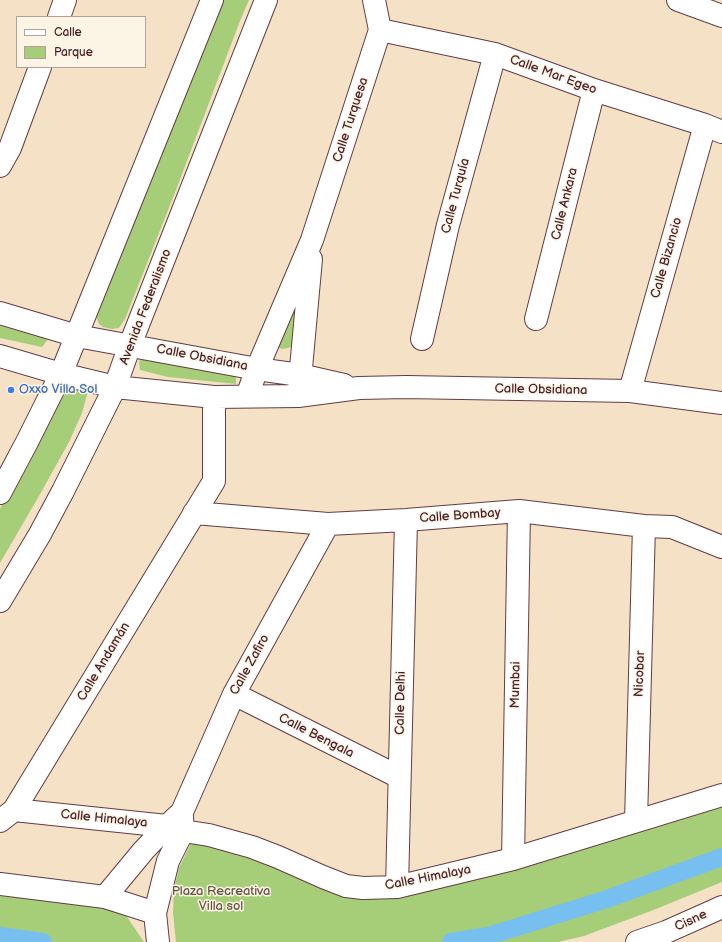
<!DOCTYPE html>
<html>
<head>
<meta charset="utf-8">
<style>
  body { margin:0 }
  #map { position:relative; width:722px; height:942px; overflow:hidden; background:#f5e1c5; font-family:"Balsamiq Sans",sans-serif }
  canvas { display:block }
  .legend { position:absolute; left:16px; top:16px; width:130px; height:52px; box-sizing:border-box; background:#fcf5e5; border:1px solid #b59f9b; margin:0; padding:5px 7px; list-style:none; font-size:12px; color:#4a1f2b }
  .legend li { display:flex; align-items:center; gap:8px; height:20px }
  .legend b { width:20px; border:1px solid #b59f9b }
</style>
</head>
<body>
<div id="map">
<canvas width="722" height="942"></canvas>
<ul class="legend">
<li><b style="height:5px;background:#fff"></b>Calle</li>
<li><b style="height:11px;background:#a6ce79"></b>Parque</li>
</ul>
</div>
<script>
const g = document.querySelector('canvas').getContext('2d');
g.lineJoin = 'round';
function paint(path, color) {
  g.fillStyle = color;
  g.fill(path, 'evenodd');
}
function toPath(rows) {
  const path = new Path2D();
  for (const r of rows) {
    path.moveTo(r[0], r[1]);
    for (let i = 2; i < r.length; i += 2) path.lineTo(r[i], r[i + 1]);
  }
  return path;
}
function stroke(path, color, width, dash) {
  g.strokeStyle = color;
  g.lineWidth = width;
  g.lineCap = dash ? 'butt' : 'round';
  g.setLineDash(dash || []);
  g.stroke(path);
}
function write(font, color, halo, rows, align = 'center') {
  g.font = font + ' "Balsamiq Sans",sans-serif';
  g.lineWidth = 3;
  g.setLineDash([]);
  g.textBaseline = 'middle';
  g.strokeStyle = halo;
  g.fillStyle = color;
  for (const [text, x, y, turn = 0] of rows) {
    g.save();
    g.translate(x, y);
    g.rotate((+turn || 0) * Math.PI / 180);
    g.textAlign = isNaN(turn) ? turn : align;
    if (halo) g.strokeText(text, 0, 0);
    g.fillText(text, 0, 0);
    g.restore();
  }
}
const green = toPath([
  [217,0,249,0,240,21,176,190,125,319,119,328,112,329,103,327,99,324,96,316],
  [299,282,293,347,282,349,278,347],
  [0,323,49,338,42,347,0,338],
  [142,358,236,373,236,384,168,377,140,370,139,362],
  [67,385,88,391,82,413,69,442,39,496,0,563,0,509,11,486],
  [722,800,722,882,656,909,584,936,558,942,176,942,173,913,174,888,179,868,191,843,234,844,353,890],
  [0,893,123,911,144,942,0,942]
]);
const canal = toPath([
  [0,936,43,942],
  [451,942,488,936,607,899,722,857]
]);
const minor = toPath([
  [678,0,722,16],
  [59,17,65,0],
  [380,30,495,54,594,90,705,125,722,132],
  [0,166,10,148,40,67],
  [0,313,77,336,257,369,300,375,344,385],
  [536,319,594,90],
  [422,339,448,225,495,54],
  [0,356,61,374,115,387,214,397,298,396,359,388,406,387,630,391,722,403],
  [299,390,311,259],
  [630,391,705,125],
  [247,396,257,369,312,240,380,30,374,0],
  [0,493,27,442,61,374,212,0],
  [194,513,328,524,406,520,519,511,644,526,672,527,722,547],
  [0,601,40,534,63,491,115,387,130,345,266,0],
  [234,694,399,777],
  [14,810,167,826,183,831,209,835,252,847,278,857,323,877,346,886,363,888,397,887,513,859,722,795],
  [0,821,14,810,214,481,214,397],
  [636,821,644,526],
  [513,859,519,511],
  [0,884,105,897,155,913],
  [397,887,406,520],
  [105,897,144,850,167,826,182,812,234,694,328,524],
  [158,942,155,913,168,861,183,831,182,817],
  [637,942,666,932,711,912,722,907]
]);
const markers = [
  [11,390,4,"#3f7fe0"]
];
const streetNames = [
  ["Calle Mar Egeo",553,75,20],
  ["Calle Turquesa",351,120,-72],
  ["Calle Turquía",456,196,-75],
  ["Calle Ankara",565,204,-76],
  ["Calle Bizancio",667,258,-74],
  ["Avenida Federalismo",146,307,-69],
  ["Calle Obsidiana",202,358,11],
  ["Calle Obsidiana",541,390,1],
  ["Calle Bombay",460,516,-4],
  ["Calle Andamán",104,662,-59],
  ["Calle Zafiro",250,665,-61],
  ["Nicobar",640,674,-88],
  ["Mumbai",516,685,-89],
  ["Calle Delhi",401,703,-89],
  ["Calle Bengala",316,736,27],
  ["Calle Himalaya",104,819,6],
  ["Calle Himalaya",428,878,-11],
  ["Cisne",691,921,-25]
];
const shopNames = [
  ["Oxxo Villa Sol",19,390]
];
const parkNames = [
  ["Plaza Recreativa",221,892],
  ["Villa sol",221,907]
];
paint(green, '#a6ce79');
stroke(canal, '#76bfef', 18);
stroke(minor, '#643c42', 24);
stroke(minor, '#fff', 22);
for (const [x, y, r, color] of markers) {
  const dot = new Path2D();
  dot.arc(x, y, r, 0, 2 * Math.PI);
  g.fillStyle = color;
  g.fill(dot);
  stroke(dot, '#fcf5e5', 1.5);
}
write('13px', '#4a1f2b', '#fcf5e5', streetNames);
write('13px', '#366cbe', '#fcf5e5', shopNames, 'left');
write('13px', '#665442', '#fcf5e5', parkNames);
</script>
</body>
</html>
